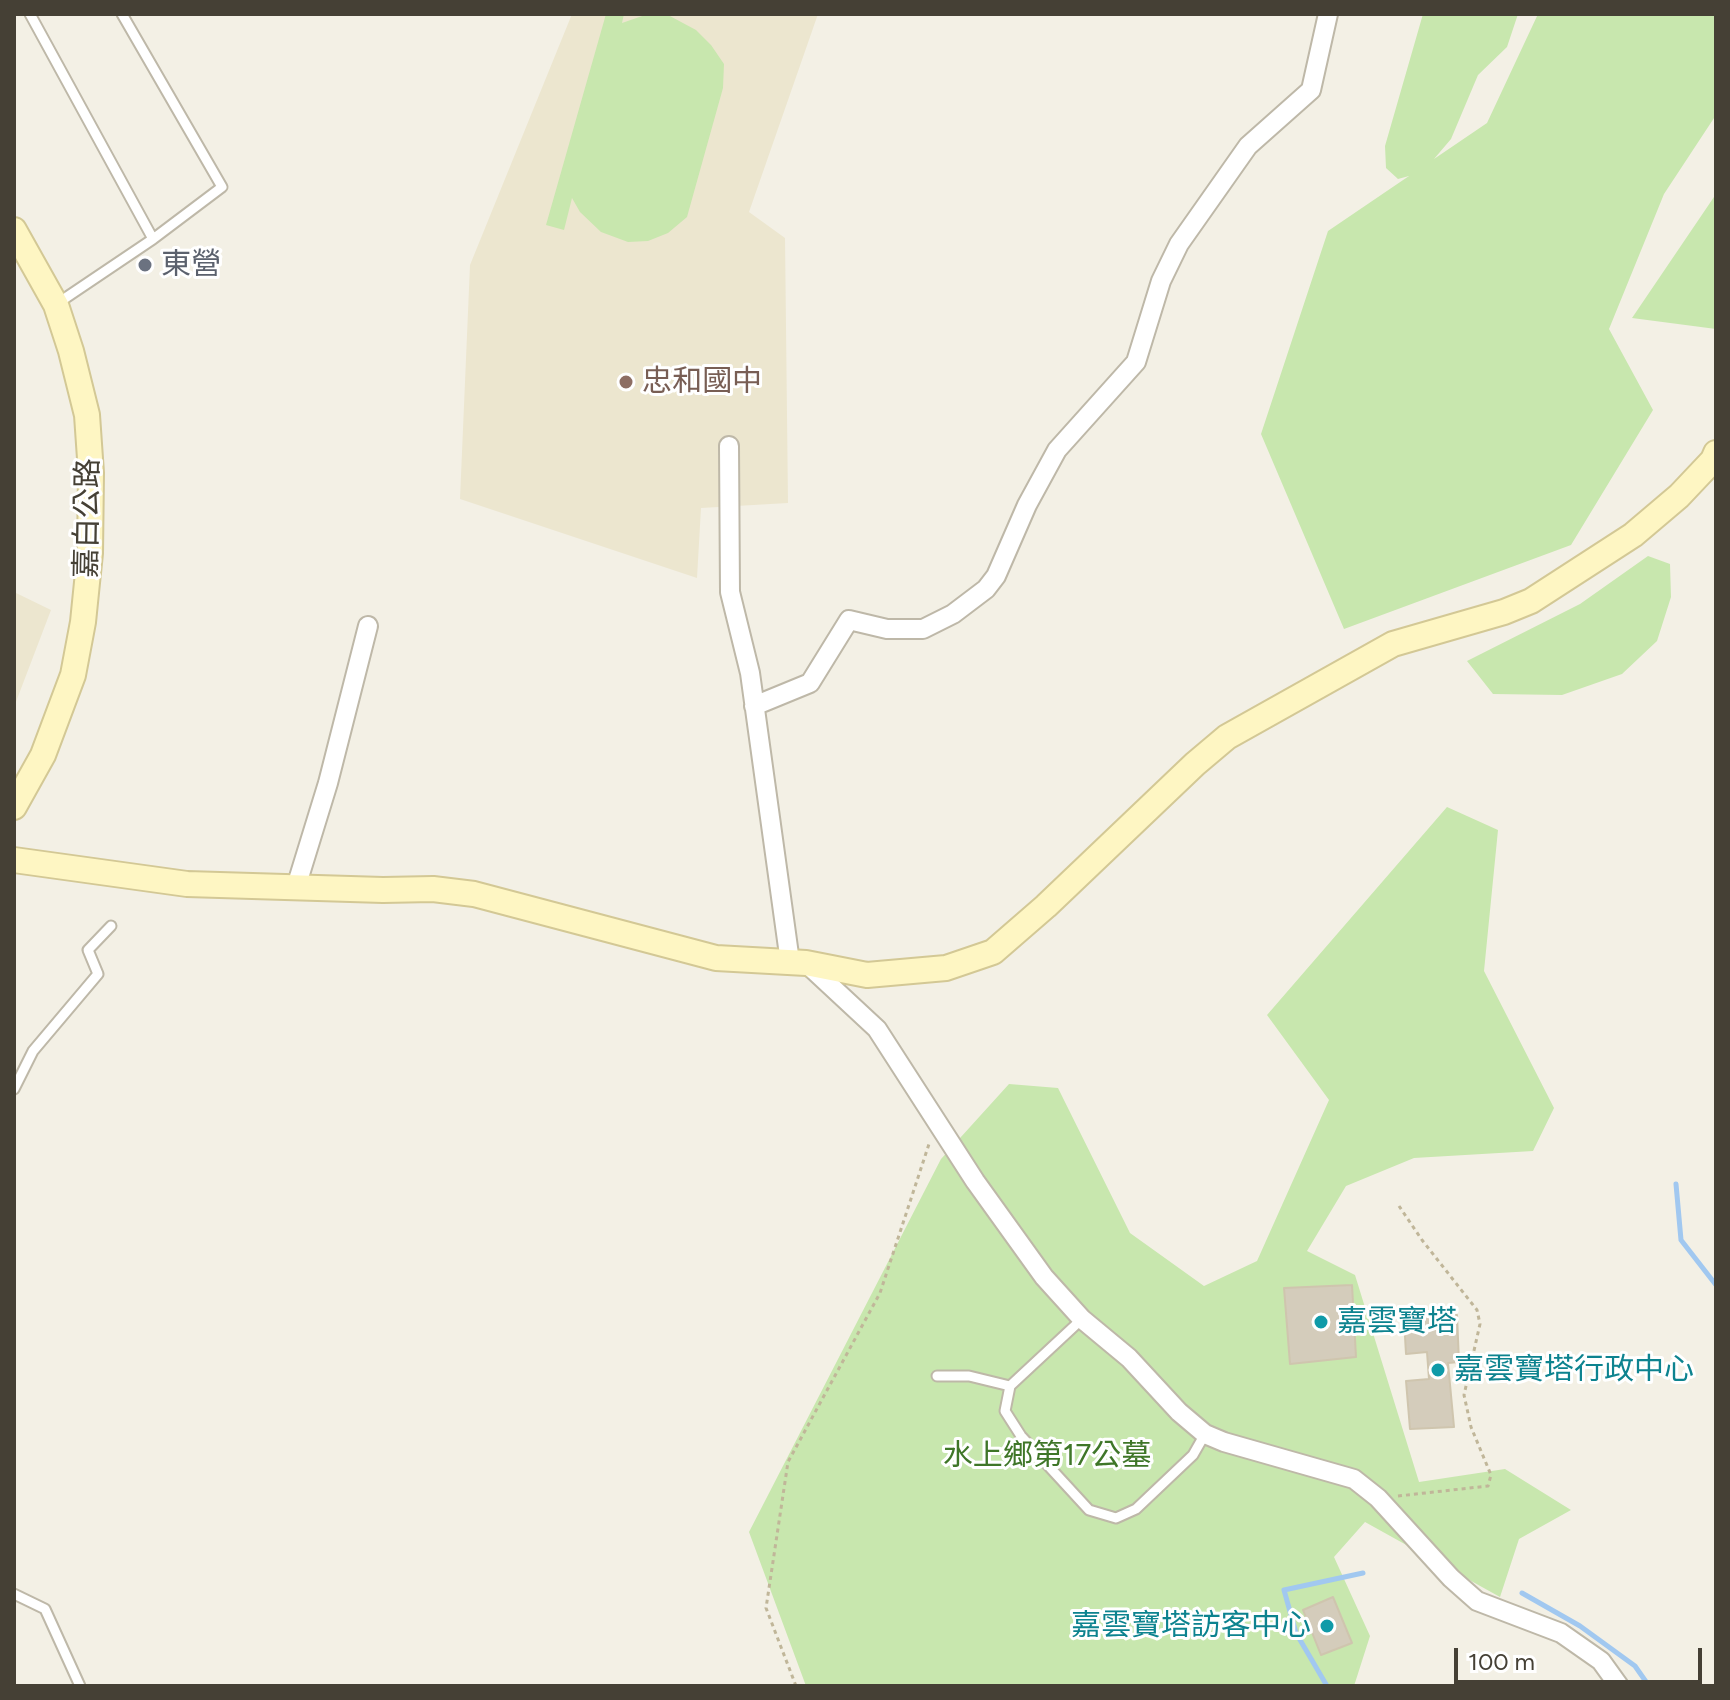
<!DOCTYPE html>
<html>
<head>
<meta charset="utf-8">
<style>
  body { margin:0 }
  #map { position:relative; width:1730px; height:1700px; overflow:hidden; background:#f3f0e5; font-family:Figtree,sans-serif }
  canvas { display:block }
  .frame { position:absolute; inset:0; border:16px solid #454035; pointer-events:none }
  .scale { position:absolute; left:1454px; top:1648px; width:248px; height:36px; box-sizing:border-box; border:4px solid #454035; border-top:0; padding-left:10px; font-size:24px; line-height:28px; white-space:nowrap; color:#454035; -webkit-text-stroke:6px #fff; paint-order:stroke }
</style>
</head>
<body>
<div id="map">
<canvas width="1730" height="1700"></canvas>
<div class="frame"></div>
<div class="scale">100 m</div>
</div>
<script>
const g = document.querySelector('canvas').getContext('2d');
g.lineJoin = 'round';
function paint(path, color) {
  g.fillStyle = color;
  g.fill(path, 'evenodd');
}
function toPath(rows) {
  const path = new Path2D();
  for (const r of rows) {
    path.moveTo(r[0], r[1]);
    for (let i = 2; i < r.length; i += 2) path.lineTo(r[i], r[i + 1]);
  }
  return path;
}
function stroke(path, color, width, dash) {
  g.strokeStyle = color;
  g.lineWidth = width;
  g.lineCap = dash ? 'butt' : 'round';
  g.setLineDash(dash || []);
  g.stroke(path);
}
function write(font, color, halo, rows, align = 'center') {
  g.font = font + ' Figtree,"Noto Sans TC",sans-serif';
  g.lineWidth = 6;
  g.setLineDash([]);
  g.textBaseline = 'middle';
  g.strokeStyle = halo;
  g.fillStyle = color;
  for (const [text, x, y, turn = 0] of rows) {
    g.save();
    g.translate(x, y);
    g.rotate((+turn || 0) * Math.PI / 180);
    g.textAlign = isNaN(turn) ? turn : align;
    if (halo) g.strokeText(text, 0, 0);
    g.fillText(text, 0, 0);
    g.restore();
  }
}
const education = toPath([
  [572,14,818,14,749,212,785,238,788,503,701,508,697,578,460,499,470,265],
  [14,592,51,610,14,707]
]);
const green = toPath([
  [606,14,624,14,622,23,648,14,668,15,696,30,711,45,724,64,723,88,687,217,668,233,648,241,628,242,601,232,580,212,572,198,564,230,546,225],
  [1423,14,1518,14,1507,47,1478,75,1451,139,1434,159,1487,123,1538,14,1716,14,1716,115,1664,194,1609,329,1653,410,1571,545,1344,629,1261,434,1328,231,1409,176,1398,179,1386,168,1385,146],
  [1716,194,1716,329,1632,318],
  [1648,556,1670,564,1671,597,1657,641,1622,674,1562,695,1493,694,1467,661,1580,604],
  [1447,807,1498,830,1484,971,1554,1108,1533,1151,1414,1158,1346,1186,1307,1251,1355,1275,1419,1482,1505,1469,1571,1510,1519,1539,1500,1597,1365,1522,1334,1557,1370,1636,1354,1686,806,1686,749,1532,941,1159,1009,1084,1058,1088,1130,1233,1204,1286,1257,1261,1329,1100,1267,1015]
]);
const stream = toPath([
  [1676,1184,1681,1240,1716,1285],
  [1522,1593,1580,1626,1635,1666,1649,1686],
  [1327,1686,1296,1633,1284,1590,1363,1573]
]);
const building = toPath([
  [1352,1285,1356,1357,1290,1364,1284,1288,1352,1285],
  [1457,1315,1459,1362,1448,1363,1454,1427,1410,1429,1406,1381,1429,1379,1427,1352,1406,1354,1404,1319,1457,1315],
  [1333,1597,1352,1643,1321,1655,1303,1610,1333,1597]
]);
const path = toPath([
  [1398,1496,1488,1486,1491,1475,1471,1427,1464,1395,1480,1324,1477,1310,1422,1240,1399,1206],
  [796,1686,766,1608,788,1462,880,1293,929,1144]
]);
const lane = toPath([
  [30,14,153,239,58,303],
  [122,14,222,187,153,239],
  [14,1089,33,1051,98,974,88,950,111,926],
  [1082,1319,1010,1386,1005,1411,1021,1436,1089,1510,1116,1518,1136,1509,1193,1455,1205,1434],
  [937,1376,969,1376,1010,1386],
  [14,1594,45,1609,80,1686]
]);
const street = toPath([
  [729,446,730,592,750,673,790,962],
  [754,706,810,683,849,620,887,629,923,629,953,614,986,589,996,576,1027,505,1057,450,1136,362,1161,281,1179,244,1248,146,1311,90,1328,14],
  [296,887,328,783,368,626],
  [806,963,877,1029,975,1181,1044,1277,1082,1319,1129,1358,1179,1412,1205,1434,1224,1442,1354,1479,1378,1498,1451,1578,1477,1601,1561,1633,1601,1661,1619,1686]
]);
const secondary = toPath([
  [14,230,56,305,71,351,87,415,91,473,90,553,83,622,73,675,43,755,14,807],
  [14,860,187,884,383,890,433,889,474,894,716,958,806,963,867,975,946,968,993,952,1046,906,1195,764,1227,737,1393,644,1504,612,1531,601,1633,535,1679,496,1713,460,1716,453]
]);
const markers = [
  [145,265,8,"#6b7280"],
  [626,382,8,"#8d6e63"],
  [1321,1322,8,"#0f9aa8"],
  [1438,1370,8,"#0f9aa8"],
  [1327,1626,8,"#0f9aa8"]
];
const worshipNames = [
  ["東營",161,265]
];
const educationNames = [
  ["忠和國中",642,382]
];
const streetNames = [
  ["嘉白公路",88,518,-89]
];
const cultureNames = [
  ["嘉雲寶塔",1337,1322],
  ["嘉雲寶塔行政中心",1454,1370],
  ["嘉雲寶塔訪客中心",1311,1626,"right"]
];
const parkNames = [
  ["水上鄉第17公墓",1047,1456]
];
paint(education, '#ece6cf');
paint(green, '#c8e7ae');
stroke(stream, '#a1c8f0', 5);
paint(building, '#d4ccbb');
stroke(building, '#cfc5ae', 2);
stroke(lane, '#beb8a8', 13);
stroke(street, '#beb8a8', 22);
stroke(secondary, '#d3c895', 28);
stroke(path, '#c0b699', 3, [4, 4]);
stroke(lane, '#fff', 9);
stroke(street, '#fff', 18);
stroke(secondary, '#fef6c3', 24);
for (const [x, y, r, color] of markers) {
  const dot = new Path2D();
  dot.arc(x, y, r, 0, 2 * Math.PI);
  g.fillStyle = color;
  g.fill(dot);
  stroke(dot, '#fff', 3);
}
write('30px', '#5b616d', '#fff', worshipNames, 'left');
write('30px', '#785e54', '#fff', educationNames, 'left');
write('30px', '#454035', '#fff', streetNames);
write('30px', '#0d838f', '#fff', cultureNames, 'left');
write('30px', '#3f7628', '#fff', parkNames);
</script>
</body>
</html>
